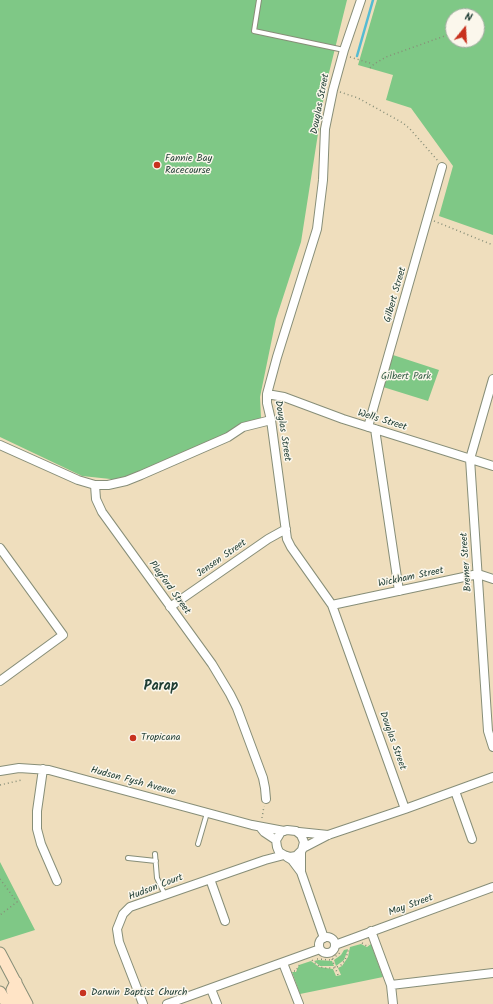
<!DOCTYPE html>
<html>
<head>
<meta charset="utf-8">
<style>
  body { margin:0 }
  #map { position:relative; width:493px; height:1004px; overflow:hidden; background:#efdebd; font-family:Kalam,sans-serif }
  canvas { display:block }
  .north { position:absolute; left:445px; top:8px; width:40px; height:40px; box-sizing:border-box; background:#fbf7ec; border:1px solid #a3ada2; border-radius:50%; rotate:18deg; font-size:11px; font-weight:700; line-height:16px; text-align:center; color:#1f3d34 }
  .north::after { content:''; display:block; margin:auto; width:14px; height:18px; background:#c8321e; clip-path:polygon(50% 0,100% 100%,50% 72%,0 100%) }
</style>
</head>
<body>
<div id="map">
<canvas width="493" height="1004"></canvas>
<div class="north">N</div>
</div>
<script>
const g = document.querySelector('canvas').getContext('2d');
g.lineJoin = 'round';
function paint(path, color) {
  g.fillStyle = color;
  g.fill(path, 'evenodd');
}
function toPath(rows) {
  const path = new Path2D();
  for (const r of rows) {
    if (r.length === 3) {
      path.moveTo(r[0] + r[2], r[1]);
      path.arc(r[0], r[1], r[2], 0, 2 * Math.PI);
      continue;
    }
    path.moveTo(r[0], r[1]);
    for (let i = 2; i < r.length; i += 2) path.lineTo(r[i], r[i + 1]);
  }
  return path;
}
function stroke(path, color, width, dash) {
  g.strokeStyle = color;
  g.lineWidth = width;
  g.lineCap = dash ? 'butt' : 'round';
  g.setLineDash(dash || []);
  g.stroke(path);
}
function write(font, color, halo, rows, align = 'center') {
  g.font = font + ' Kalam,sans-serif';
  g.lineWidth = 3;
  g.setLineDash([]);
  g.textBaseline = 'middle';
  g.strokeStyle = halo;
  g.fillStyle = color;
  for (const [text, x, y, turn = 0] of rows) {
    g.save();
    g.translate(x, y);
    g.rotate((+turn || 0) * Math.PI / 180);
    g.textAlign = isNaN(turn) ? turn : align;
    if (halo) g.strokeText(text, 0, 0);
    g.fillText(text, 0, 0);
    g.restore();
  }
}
const green = toPath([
  [0,0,347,0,325,89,301,242,276,319,260,397,261,418,120,480,82,476,0,437],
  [377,0,493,0,493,235,439,216,453,166,411,108,386,100,393,75,358,65],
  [453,16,477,16,477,40,453,40],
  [393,355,439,370,428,401,383,387],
  [0,862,35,930,0,941],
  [361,944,367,947,371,944,383,977,300,994,292,972,296,972,299,965,311,961,319,967,333,969,336,976,341,975,338,968,342,966,348,957,350,947],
  [348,949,344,960,336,966,334,960,341,955,344,950],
  [318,960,332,961,334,966,320,966,314,961]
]);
const stream = toPath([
  [357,56,373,0]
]);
const path = toPath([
  [350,57,373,64],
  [370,68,374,64,386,57,453,33],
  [340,92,358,98,403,123,410,129,438,161],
  [434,221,493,245],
  [0,785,22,780],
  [262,818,264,806],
  [0,879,17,902,0,915],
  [362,943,367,946,368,944],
  [317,959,331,960,341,952],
  [332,959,338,975],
  [312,960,316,964,320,967,326,968,335,968,341,965,345,960,348,952,348,948],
  [294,971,296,971,299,965]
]);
const lane = toPath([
  [259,0,254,31,344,50],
  [198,844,207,813],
  [155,854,157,878,165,895],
  [128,858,156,861]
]);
const street = toPath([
  [361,0,344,50,333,90,325,129,323,180,317,229,277,357,267,394,267,403,271,420,287,539,291,547,332,605,405,809],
  [493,379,470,459,488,731,493,747],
  [267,394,284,397,343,419,493,466],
  [368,427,442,167],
  [375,429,399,591],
  [0,445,78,480,95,485,108,485,126,481,141,475,228,437,243,427,271,420],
  [95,485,96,499,102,512,212,664,230,694,237,708,263,778,265,788,266,799],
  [0,548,63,635,0,681],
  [332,605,478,574,493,579],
  [170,607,268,539,286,529],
  [43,769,37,811,37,829,41,844,57,881],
  [0,771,19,768,49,770,252,825,284,831],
  [455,791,472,839],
  [260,827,264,832,276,840],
  [299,832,328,835],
  [303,848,328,835,405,809,493,777],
  [287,857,292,860,301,872,324,938],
  [301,872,301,852],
  [210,879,225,921],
  [371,931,391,985,393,1004],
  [327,945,8],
  [335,945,493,887],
  [283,963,299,1004],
  [391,985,493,973],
  [211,989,217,1004],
  [143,1004,119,942,117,929,123,914,130,907,265,860,284,855,290,857,296,856,302,850,304,842,301,835,296,831,287,830,281,832,278,837,276,840,277,847,279,852,284,855],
  [167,1004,320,949]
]);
const secondary = toPath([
  [0,953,27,1004],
  [16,982,12,990,17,1004],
  [0,992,7,1004]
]);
const markers = [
  [157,165,4,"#c8321e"],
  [133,738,4,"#c8321e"],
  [83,993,4,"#c8321e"]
];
const streetNames = [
  ["Douglas Street",321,104,-79],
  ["Gilbert Street",396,295,-74],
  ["Wells Street",382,421,17],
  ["Douglas Street",282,431,81],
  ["Jensen Street",222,559,-35],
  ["Bremer Street",467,562,-94],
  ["Wickham Street",411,578,-12],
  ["Playford Street",169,588,54],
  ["Douglas Street",392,741,70],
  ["Hudson Fysh Avenue",133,782,15],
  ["Hudson Court",156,888,-21],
  ["May Street",411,906,-20]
];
const poiNames = [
  ["Fannie Bay",165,159],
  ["Racecourse",165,171],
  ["Tropicana",141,738],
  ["Darwin Baptist Church",91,993]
];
const parkNames = [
  ["Gilbert Park",406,377]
];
const districtNames = [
  ["Parap",161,688]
];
paint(green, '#7fc886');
stroke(stream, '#55bcd2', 2.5);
stroke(lane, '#878e78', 6);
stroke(street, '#878e78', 10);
stroke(secondary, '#878e78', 13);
stroke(path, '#878e78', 1.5, [1, 3]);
stroke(lane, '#fff', 4);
stroke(street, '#fff', 8);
stroke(secondary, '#ffe4c6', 11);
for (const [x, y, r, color] of markers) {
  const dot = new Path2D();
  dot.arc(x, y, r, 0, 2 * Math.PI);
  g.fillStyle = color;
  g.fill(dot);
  stroke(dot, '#fbf7ec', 1.5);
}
write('10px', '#1f3d34', '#fbf7ec', streetNames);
write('10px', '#1f3d34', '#fbf7ec', poiNames, 'left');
write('10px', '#376048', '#fbf7ec', parkNames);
write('bold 14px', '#1f3d34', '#fbf7ec', districtNames);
</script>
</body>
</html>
